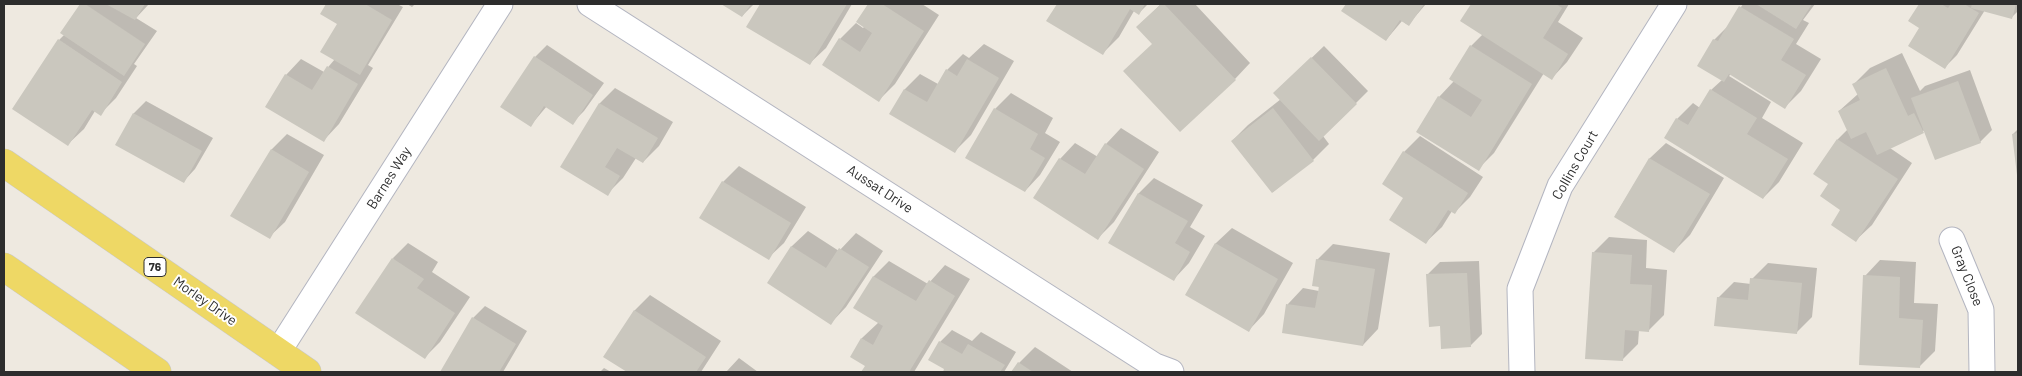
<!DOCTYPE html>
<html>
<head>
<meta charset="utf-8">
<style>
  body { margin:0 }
  #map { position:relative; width:2022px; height:376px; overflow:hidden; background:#eee9e0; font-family:Barlow,sans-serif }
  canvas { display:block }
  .frame { position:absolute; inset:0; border:5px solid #2d2d2d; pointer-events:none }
</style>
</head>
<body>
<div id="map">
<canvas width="2022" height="376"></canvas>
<div class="frame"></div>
</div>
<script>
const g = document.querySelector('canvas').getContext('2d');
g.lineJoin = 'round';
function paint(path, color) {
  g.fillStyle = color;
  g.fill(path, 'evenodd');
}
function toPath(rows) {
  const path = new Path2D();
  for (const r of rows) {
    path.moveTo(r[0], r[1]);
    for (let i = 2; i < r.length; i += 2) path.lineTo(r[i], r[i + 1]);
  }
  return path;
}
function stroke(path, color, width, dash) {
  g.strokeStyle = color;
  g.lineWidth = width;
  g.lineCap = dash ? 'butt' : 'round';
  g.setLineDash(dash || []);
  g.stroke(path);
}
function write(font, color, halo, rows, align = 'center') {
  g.font = font + ' Barlow,sans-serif';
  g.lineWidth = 4;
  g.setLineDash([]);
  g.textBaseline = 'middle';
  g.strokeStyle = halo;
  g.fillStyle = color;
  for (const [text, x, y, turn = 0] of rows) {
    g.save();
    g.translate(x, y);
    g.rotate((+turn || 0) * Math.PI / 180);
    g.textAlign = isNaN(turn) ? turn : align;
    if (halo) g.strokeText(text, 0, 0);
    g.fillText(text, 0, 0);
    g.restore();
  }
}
const shadow = toPath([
  [82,4,149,4,136,18,157,31,134,64,137,66,116,98,100,114,95,111,84,129,68,144,59,40,65,34,62,33],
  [328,4,397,4,403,7,368,65,373,68,339,124,324,140,286,75,301,59,324,72,335,59,338,23,322,13],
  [407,4,415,4,412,7],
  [724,4,754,4,742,16],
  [761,4,852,4,826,48,810,63,748,26],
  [869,4,922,4,939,15,895,84,879,100,840,39,856,23,863,28,865,26,858,22],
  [1058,4,1148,4,1139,13,1134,11,1119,37,1103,53,1048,21],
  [1161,4,1195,4,1250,63,1235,79,1153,44,1137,27],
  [1347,4,1426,4,1408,25,1402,21,1386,40,1343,10],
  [1473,4,1569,4,1558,22,1583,38,1567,62,1552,78,1544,73,1494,153,1478,169,1439,97,1454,81,1471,46,1483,34,1462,21],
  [1743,4,1815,4,1803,20,1809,23,1796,44,1821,59,1801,91,1785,107,1731,74,1729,76,1771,102,1762,118,1803,143,1779,182,1763,198,1677,119,1693,103,1700,108,1711,90,1722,80,1714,40,1730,24],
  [1920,4,2018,4,2018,11,2012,17,1985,10,1957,55,1945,67,1921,27,1910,21],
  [984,44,1014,61,971,135,955,151,891,113,905,89,920,74,938,84,947,70,963,54,969,58],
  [547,45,604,83,584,111,572,123,547,106,531,125,535,57],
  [1324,46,1368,91,1323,136,1329,144,1313,160,1273,192,1232,141,1248,125,1281,99,1275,93],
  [1902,53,1920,91,1925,86,1970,70,1992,130,1980,142,1925,130,1890,148,1912,163,1872,225,1856,240,1830,183,1838,139,1848,129,1839,111,1858,94,1854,84,1870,68],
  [615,88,673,122,659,146,643,162,636,158,623,178,607,194,562,167,600,103],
  [1011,93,1053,118,1045,133,1060,142,1040,175,1025,191,995,109],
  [146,101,213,138,195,169,183,182,117,144,134,113],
  [1121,128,1159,152,1114,222,1098,238,1060,159,1075,143,1098,157,1106,144],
  [2018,129,2018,175,2013,134],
  [287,134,324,155,285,222,269,237,232,216,272,149],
  [1420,136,1483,177,1470,197,1454,213,1452,211,1442,227,1426,242,1404,152],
  [1666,143,1724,178,1690,235,1674,251,1615,216,1650,158],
  [739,166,806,207,784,243,768,258,723,182],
  [1154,178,1203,205,1190,227,1205,236,1189,263,1174,279,1110,242,1139,193],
  [1232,228,1293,263,1264,314,1249,330,1187,295,1216,243],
  [808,231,839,251,856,233,883,251,846,307,831,323,769,282,792,246],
  [1609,237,1647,240,1646,268,1667,270,1664,315,1648,331,1639,330,1638,344,1622,360,1593,253],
  [408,243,438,262,432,272,470,297,440,342,424,358,393,258],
  [1333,244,1390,253,1378,329,1363,345,1283,332,1288,304,1303,288,1319,291,1317,260],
  [1880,260,1916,262,1914,303,1938,304,1935,351,1919,367,1865,276],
  [889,261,928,284,945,265,970,279,914,372,863,372,867,365,852,357,862,338,879,322,855,308,874,276],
  [1479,261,1482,334,1470,346,1441,325,1427,275,1440,262],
  [1768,263,1817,268,1812,317,1796,333,1718,298,1734,282,1751,284,1752,279],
  [650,295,721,341,701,372,629,372,605,356,635,310],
  [485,306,527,331,503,372,441,372,473,318],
  [952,330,972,341,981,332,1016,352,1004,372,944,372,946,369,940,342],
  [1035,347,1073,372,1013,372,1019,363],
  [739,358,758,372,726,372],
  [604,368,611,372,600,372]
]);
const building = toPath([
  [80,4,85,4,145,44,124,76,60,33],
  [106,4,145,4,135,20],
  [326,4,365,4,392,20,360,75,320,52,337,24,320,14],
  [721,4,751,4,742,17],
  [760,4,847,4,810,65,746,27],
  [868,4,882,4,924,31,879,102,822,65,839,38,860,52,872,33,856,22],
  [1057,4,1145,4,1139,15,1130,9,1103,55,1046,21],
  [1161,4,1164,4,1236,80,1180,132,1123,71,1152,44,1136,27],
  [1346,4,1424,4,1409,26,1400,20,1386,41,1341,11],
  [1471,4,1556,4,1562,8,1543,38,1568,54,1552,80,1460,21],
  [1756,4,1812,4,1796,29],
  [1919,4,1941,4,1948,8,1951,4,1964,4,1979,13,1945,69,1908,46,1919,28,1908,21],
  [1972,4,2016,4,2012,19,1971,8],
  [1739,6,1794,39,1781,60,1806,75,1785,109,1729,74,1724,82,1697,66,1713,39,1718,41],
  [58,39,122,82,101,116,92,110,68,146,12,109],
  [1470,45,1532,84,1479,171,1416,132,1438,96,1471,117,1482,100,1449,79],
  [534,56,593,95,573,125,544,106,531,127,500,107],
  [1311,57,1357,104,1319,141,1273,93],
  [967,59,999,78,955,153,889,114,904,89,927,102,946,69,957,76],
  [327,66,358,84,324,142,265,107,285,74,312,90],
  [1886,68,1908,116,1914,113,1924,133,1877,155,1866,132,1851,139,1838,111,1860,100,1852,84],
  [1958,81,1981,143,1935,160,1911,98],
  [1710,89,1757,118,1747,134,1788,159,1763,199,1664,138,1676,118,1688,125],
  [599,103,658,138,643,163,617,148,605,167,620,176,608,196,560,167],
  [994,108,1038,134,1030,149,1045,158,1025,192,965,158],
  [1273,108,1314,161,1272,193,1231,141],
  [133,113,202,151,184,183,115,145],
  [2018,133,2018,175,2017,175,2012,134],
  [1837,139,1898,179,1856,242,1831,225,1840,210,1820,196,1828,184,1813,174],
  [1105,143,1144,169,1098,240,1033,198,1059,158,1085,174],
  [271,149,309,172,270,239,230,216],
  [1403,151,1468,193,1455,214,1448,210,1426,244,1389,220,1403,198,1382,184],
  [1649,158,1710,194,1674,253,1614,217],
  [722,181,791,223,769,260,699,218],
  [1138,193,1188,221,1175,243,1190,252,1174,281,1108,243],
  [1215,243,1278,279,1249,332,1185,295],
  [791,246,826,268,839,248,869,267,831,325,767,283],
  [1592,252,1632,255,1630,284,1652,285,1649,332,1625,330,1623,361,1585,359],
  [392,258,424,279,417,288,455,313,425,359,355,313],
  [1316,259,1375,269,1363,346,1282,333,1286,304,1315,308,1319,287,1312,286],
  [1467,273,1471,347,1441,349,1440,326,1429,327,1426,274],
  [1863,275,1900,277,1899,318,1923,320,1920,368,1859,365],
  [873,276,916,301,929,280,955,296,909,372,861,372,865,366,850,357,861,338,873,345,883,326,853,308],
  [1750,278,1802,283,1797,334,1714,326,1717,297,1748,300],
  [634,310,706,357,696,372,627,372,603,357],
  [472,317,516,344,499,372,440,372],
  [939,341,962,354,968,344,1005,365,1000,372,943,372,944,369,928,360],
  [1018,362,1033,372,1011,372]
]);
const street = toPath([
  [590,4,1155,366,1171,372],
  [1952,240,1981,310,1982,372],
  [278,352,500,4],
  [1522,372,1520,289,1560,186,1674,4]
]);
const primary = toPath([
  [4,163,307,372],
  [4,267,157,372]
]);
const shields = [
  [155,267,22]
];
const shieldNames = [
  ["76",155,267]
];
const streetNames = [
  ["Collins Court",1575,165,-60],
  ["Barnes Way",389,178,-58],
  ["Aussat Drive",880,189,33],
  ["Gray Close",1967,276,68],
  ["Morley Drive",205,301,35]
];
paint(shadow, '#0003');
paint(building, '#cac7be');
stroke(street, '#b3b5c0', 27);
stroke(primary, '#c8c8c8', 29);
stroke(street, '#fff', 25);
stroke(primary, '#eed865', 28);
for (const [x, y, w] of shields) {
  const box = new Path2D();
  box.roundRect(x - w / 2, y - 9.5, w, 19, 4);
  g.fillStyle = '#fff';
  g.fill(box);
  stroke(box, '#2d2d2d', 1);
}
write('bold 12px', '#2d2d2d', null, shieldNames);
write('14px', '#2d2d2d', '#fff', streetNames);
</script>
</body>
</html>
